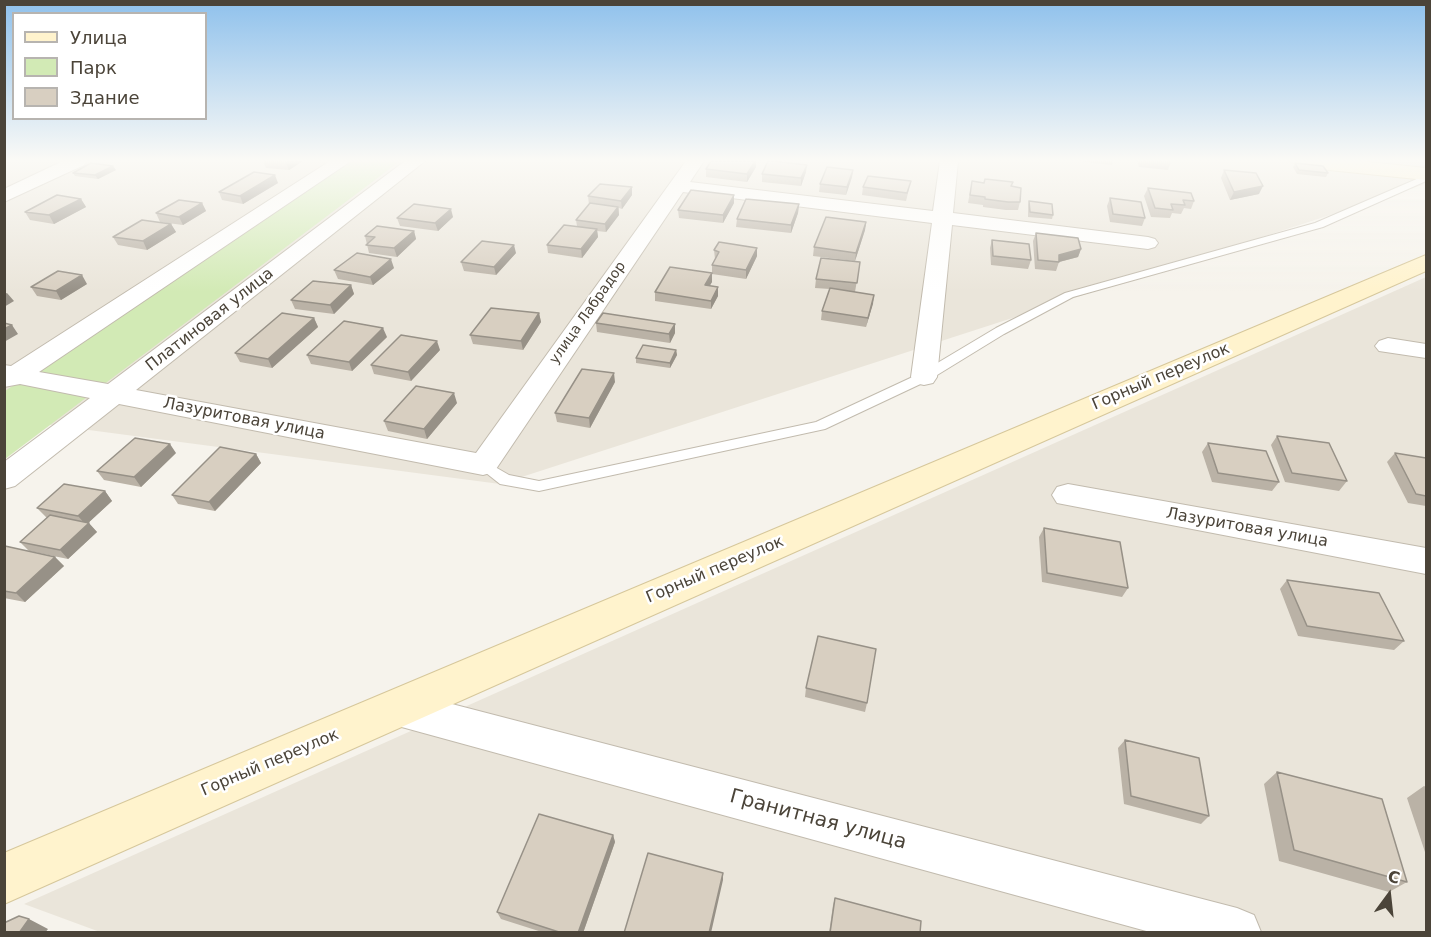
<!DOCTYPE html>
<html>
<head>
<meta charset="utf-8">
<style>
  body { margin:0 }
  #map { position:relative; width:1431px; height:937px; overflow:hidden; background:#f6f3ec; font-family:"DejaVu Sans",sans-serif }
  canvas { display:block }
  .frame { position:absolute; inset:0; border:6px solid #4b4439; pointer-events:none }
  .legend { position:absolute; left:12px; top:12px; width:195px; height:108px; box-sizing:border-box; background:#fff; border:2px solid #b7b4b0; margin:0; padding:8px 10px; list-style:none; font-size:18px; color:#4b4439 }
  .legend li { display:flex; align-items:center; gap:12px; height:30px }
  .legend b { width:30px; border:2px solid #b7b4b0 }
  .north { position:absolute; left:1359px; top:865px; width:60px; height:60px; -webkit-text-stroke:4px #fff; paint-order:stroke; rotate:15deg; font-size:16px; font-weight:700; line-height:24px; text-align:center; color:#4b4439 }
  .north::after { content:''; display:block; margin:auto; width:21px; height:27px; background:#4b4439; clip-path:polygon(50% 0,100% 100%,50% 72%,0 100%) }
</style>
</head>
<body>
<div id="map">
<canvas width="1431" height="937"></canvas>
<div class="frame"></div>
<ul class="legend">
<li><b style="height:8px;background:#fff3cd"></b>Улица</li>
<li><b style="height:16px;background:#d2eab5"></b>Парк</li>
<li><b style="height:16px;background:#d8cfc1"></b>Здание</li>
</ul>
<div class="north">С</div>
</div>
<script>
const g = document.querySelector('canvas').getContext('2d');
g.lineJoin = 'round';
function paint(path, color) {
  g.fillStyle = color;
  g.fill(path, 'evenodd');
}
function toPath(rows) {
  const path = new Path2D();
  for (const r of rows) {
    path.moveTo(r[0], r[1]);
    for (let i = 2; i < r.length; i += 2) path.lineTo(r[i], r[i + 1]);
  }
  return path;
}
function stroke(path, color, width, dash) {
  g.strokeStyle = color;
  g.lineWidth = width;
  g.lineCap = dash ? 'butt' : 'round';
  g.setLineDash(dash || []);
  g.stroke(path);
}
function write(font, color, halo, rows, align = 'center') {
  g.font = font + ' "DejaVu Sans",sans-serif';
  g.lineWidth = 5;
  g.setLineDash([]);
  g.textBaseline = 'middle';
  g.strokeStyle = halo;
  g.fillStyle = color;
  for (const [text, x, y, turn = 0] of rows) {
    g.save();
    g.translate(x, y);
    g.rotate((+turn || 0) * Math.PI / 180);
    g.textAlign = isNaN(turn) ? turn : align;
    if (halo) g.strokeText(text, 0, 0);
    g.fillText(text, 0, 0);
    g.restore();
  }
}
const residential = toPath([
  [5,161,1426,161,1426,184,500,484,5,419],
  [1426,277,1426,932,100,932,24,904]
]);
const green = toPath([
  [350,161,400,161,5,459,5,391]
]);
const lane = toPath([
  [1426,175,1426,181,1323,227,1073,297,1004,334,929,380,825,429,539,491,500,484,476,465,483,460,509,475,539,481,816,422,919,374,996,328,1065,293,1315,223,1426,175]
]);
const street = toPath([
  [63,161,87,161,84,165,4,202,4,189,63,161],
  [330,161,351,161,39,372,108,384,405,161,425,161,136,390,476,453,686,161,704,161,690,182,933,211,940,161,958,161,953,213,1148,237,1155,239,1158,243,1155,247,1148,249,952,225,937,377,933,383,924,385,915,383,911,377,932,223,683,192,494,472,483,475,119,404,15,486,4,489,4,462,90,398,20,384,4,387,4,365,11,366,330,161],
  [1388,338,1426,344,1426,358,1379,351,1375,346,1379,341,1388,338],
  [1068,484,1426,548,1426,574,1057,503,1052,495,1057,487,1068,484],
  [398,690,1237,908,1254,915,1261,932,1150,932,398,726,384,721,378,708,384,695,398,690]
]);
const secondary = toPath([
  [1290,161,1359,161,1426,168,1426,180,1300,167,1290,161],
  [1426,255,1426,271,4,904,4,853,1426,255]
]);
const wall = toPath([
  [263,161,303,161,289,170,266,168],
  [711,161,756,161,756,167,747,182,706,177,706,169],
  [1083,161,1113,161,1112,165,1083,162],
  [1137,161,1171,161,1171,162,1168,170,1139,167],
  [1295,163,1328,173,1326,177,1297,174,1293,167],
  [116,170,98,179,75,176,73,173],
  [853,170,852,177,846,195,819,192,820,184],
  [1224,170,1259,194,1230,200,1221,178],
  [806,172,801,186,762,182,762,174],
  [985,179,1012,186,1020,202,1018,210,1006,210,983,207,983,205,968,203,972,181,984,183],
  [278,183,243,204,222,200,219,192],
  [632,187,632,195,622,209,619,208,619,215,606,232,597,231,598,237,582,258,548,253,547,245,577,226,576,220,589,205,588,196],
  [863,187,909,189,906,201,862,195],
  [1148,188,1194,201,1191,209,1184,208,1181,214,1172,213,1170,218,1151,217,1144,196],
  [734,195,734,203,723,223,679,218,678,210],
  [1110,198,1145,218,1142,226,1110,222,1107,206],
  [81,199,86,207,54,224,30,220,25,212],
  [1029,201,1053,215,1052,219,1028,217,1028,205],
  [202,203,206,211,183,225,160,222,156,213],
  [799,204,798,213,791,233,736,227,737,219],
  [453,217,438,231,400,226,397,218],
  [866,222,865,230,855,261,813,256,814,247],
  [171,224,176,232,147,250,118,245,113,237],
  [414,231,416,239,397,257,369,253,365,236],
  [1036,233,1081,249,1078,257,1059,262,1056,271,1035,269,1033,241],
  [992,240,1031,260,1028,269,991,265,990,248],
  [714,250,757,256,746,279,712,274,712,265,715,259],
  [516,253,496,275,464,271,461,262],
  [860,262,855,292,874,295,866,327,821,320,822,311,830,289,815,288,816,279],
  [394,268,373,285,338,279,334,270],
  [712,282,709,286,718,287,718,296,711,309,655,301,655,292],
  [87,284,61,300,37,296,31,287],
  [351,285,354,294,334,314,295,309,291,300],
  [539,313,541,322,523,350,473,344,470,335],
  [314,318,318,327,272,368,240,362,235,353],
  [596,323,675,333,670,343,597,332],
  [387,337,352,371,311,364,307,355],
  [440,350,411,381,374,374,371,365],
  [676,350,677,355,670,368,636,363,636,358],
  [615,382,590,428,557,422,555,413],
  [457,403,427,439,388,431,384,421],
  [1277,436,1347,481,1339,491,1285,482,1271,445],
  [1208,443,1279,482,1272,491,1212,482,1202,452],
  [176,453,141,487,104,480,97,471],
  [1395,453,1426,458,1426,506,1408,503,1387,462],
  [256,454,261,463,215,511,178,504,172,495],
  [105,491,112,501,88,523,97,532,68,559,29,551,20,542,47,518,37,508],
  [1044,528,1128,588,1122,597,1042,582,1039,537],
  [4,547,55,557,64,566,25,602,4,598],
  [1287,580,1404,641,1394,650,1298,636,1280,589],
  [806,688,867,703,865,712,805,697],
  [1125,740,1209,816,1201,824,1124,804,1118,748],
  [1277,772,1407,882,1389,892,1279,861,1264,784],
  [1424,786,1426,787,1426,855,1407,798],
  [613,835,615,842,583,933,545,933,501,919,497,912],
  [835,898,920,933,829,933,833,905]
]);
const shadedWall = toPath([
  [288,161,303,161,289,170,286,163],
  [755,161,756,161,756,167,747,182,747,174],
  [807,165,806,172,801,186,801,178],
  [113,166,116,170,98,179,95,175],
  [853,170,852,177,846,195,847,187],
  [275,175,278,183,243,204,240,196],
  [1263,186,1259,194,1230,200,1234,192],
  [632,187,632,195,622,209,621,201],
  [734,195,734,203,723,223,723,215],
  [81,199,86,207,54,224,49,215],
  [202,203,206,211,183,225,179,217],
  [799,204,798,213,791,233,791,225],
  [618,207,619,215,606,232,605,224],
  [451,209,453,217,438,231,435,223],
  [866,222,865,230,855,261,856,253],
  [171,224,176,232,147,250,143,241],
  [597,229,598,237,582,258,581,249],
  [414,231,416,239,397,257,394,248],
  [514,245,516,253,496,275,494,267],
  [757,248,757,256,746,279,746,270],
  [1081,249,1078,257,1059,262,1059,255],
  [391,259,394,268,373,285,370,277],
  [712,273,712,282,705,294,705,285],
  [82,275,87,284,61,300,56,291],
  [351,285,354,294,334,314,330,305],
  [718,287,718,296,711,309,711,301],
  [7,293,14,301,4,307,4,294],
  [874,295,873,304,866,327,868,318],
  [539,313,541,322,523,350,521,341],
  [314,318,318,327,272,368,268,359],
  [675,324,675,333,670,343,669,334],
  [12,325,18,334,4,342,4,329],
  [383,328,387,337,352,371,349,362],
  [437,341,440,350,411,381,408,372],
  [676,350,677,355,670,368,670,363],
  [614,373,615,382,590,428,589,418],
  [454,393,457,403,427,439,424,429],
  [170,444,176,453,141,487,134,477],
  [256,454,261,463,215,511,209,502],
  [105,491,112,501,86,525,78,516],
  [89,523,97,532,68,559,60,550],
  [55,557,64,566,25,602,16,593],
  [613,835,615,842,583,933,578,933],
  [723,873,723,880,711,933,709,933],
  [29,919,48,929,45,933,19,933]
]);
const building = toPath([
  [711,161,755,161,747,174,706,169,711,161],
  [768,161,772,161,807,165,801,178,762,174,768,161],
  [91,163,113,166,95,175,73,173,91,163],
  [1295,163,1323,166,1328,173,1299,170,1295,163],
  [827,167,853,170,847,187,820,184,827,167],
  [1224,170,1256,173,1263,186,1234,192,1224,170],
  [254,172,275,175,240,196,219,192,254,172],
  [868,176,911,181,907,193,863,187,868,176],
  [985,179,1013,182,1011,186,1021,188,1020,202,1008,202,985,199,985,197,970,195,972,181,984,183,985,179],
  [600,184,632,187,621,201,588,196,600,184],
  [1148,188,1191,193,1194,201,1183,200,1185,205,1171,204,1173,210,1155,208,1148,188],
  [691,190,734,195,723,215,678,210,691,190],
  [57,195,81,199,49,215,25,212,57,195],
  [1110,198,1141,202,1145,218,1113,214,1110,198],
  [746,199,799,204,791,225,737,219,746,199],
  [179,200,202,203,179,217,156,213,179,200],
  [1029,201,1052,204,1053,215,1030,212,1029,201],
  [590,203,618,207,605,224,576,220,590,203],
  [414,204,451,209,435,223,397,218,414,204],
  [826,217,866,222,856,253,814,247,826,217],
  [142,220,171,224,143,241,113,237,142,220],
  [564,225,597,229,581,249,547,245,564,225],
  [377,226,414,231,394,248,366,245,375,237,365,236,377,226],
  [1036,233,1078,238,1081,249,1059,255,1059,262,1038,260,1036,233],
  [992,240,1029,244,1031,260,993,256,992,240],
  [482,241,514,245,494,267,461,262,482,241],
  [719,242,757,248,746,270,712,265,719,252,714,250,719,242],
  [357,253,391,259,370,277,334,270,357,253],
  [821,258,860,262,857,283,816,279,821,258],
  [670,267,712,273,705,285,718,287,711,301,655,292,670,267],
  [58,271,82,275,56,291,31,287,58,271],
  [313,281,351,285,330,305,291,300,313,281],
  [830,288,874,295,868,318,822,311,830,288],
  [491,308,539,313,521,341,470,335,491,308],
  [282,313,314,318,268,359,235,353,282,313],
  [603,313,675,324,669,334,596,323,603,313],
  [344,321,383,328,349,362,307,355,344,321],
  [4,323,12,325,4,329,4,323],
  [401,335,437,341,408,372,371,365,401,335],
  [643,345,676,350,670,363,636,358,643,345],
  [582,369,614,373,589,418,555,413,582,369],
  [416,386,454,393,424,429,384,421,416,386],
  [1277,436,1329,443,1347,481,1292,473,1277,436],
  [135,438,170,444,134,477,97,471,135,438],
  [1208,443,1266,451,1279,482,1218,473,1208,443],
  [220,447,256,454,209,502,172,495,220,447],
  [1395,453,1426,458,1426,496,1416,494,1395,453],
  [64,484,105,491,78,516,37,508,64,484],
  [50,515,89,523,60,550,20,542,50,515],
  [1044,528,1120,542,1128,588,1047,573,1044,528],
  [5,546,55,557,16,593,4,591,5,546],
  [1287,580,1379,593,1404,641,1307,626,1287,580],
  [818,636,876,649,867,703,806,688,818,636],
  [1125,740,1199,758,1209,816,1131,796,1125,740],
  [1277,772,1382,799,1407,882,1294,850,1277,772],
  [539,814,613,835,578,933,562,933,497,912,539,814],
  [648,853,723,873,709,933,624,933,648,853],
  [835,898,921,921,920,933,830,933,835,898],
  [19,916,29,919,19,933,4,933,4,923,19,916]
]);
const farStreetnames = [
  ["улица Лабрадор",588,313,-55]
];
const streetNames = [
  ["Платиновая улица",210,320,-38],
  ["Горный переулок",1161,377,-23],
  ["Лазуритовая улица",244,419,11],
  ["Лазуритовая улица",1247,528,10],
  ["Горный переулок",715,570,-23],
  ["Горный переулок",270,763,-23]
];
const nearStreetnames = [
  ["Гранитная улица",818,820,15]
];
paint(residential, '#eae5da');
paint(green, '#d2eab5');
stroke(lane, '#c2bbae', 2);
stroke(street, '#c2bbae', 2);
stroke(secondary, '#d6c79b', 2);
paint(lane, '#fff');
paint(street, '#fff');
paint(secondary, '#fff3cd');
paint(wall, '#bab2a6');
paint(shadedWall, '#979187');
paint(building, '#d8cfc1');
stroke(building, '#979187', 1.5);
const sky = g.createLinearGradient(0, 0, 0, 292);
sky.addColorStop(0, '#8fc1ec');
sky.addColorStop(0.55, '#fbfaf6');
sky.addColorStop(1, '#fbfaf600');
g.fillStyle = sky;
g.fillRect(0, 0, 1431, 292);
write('14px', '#4b4439', '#fff', farStreetnames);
write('16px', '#4b4439', '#fff', streetNames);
write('20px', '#4b4439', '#fff', nearStreetnames);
</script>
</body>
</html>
